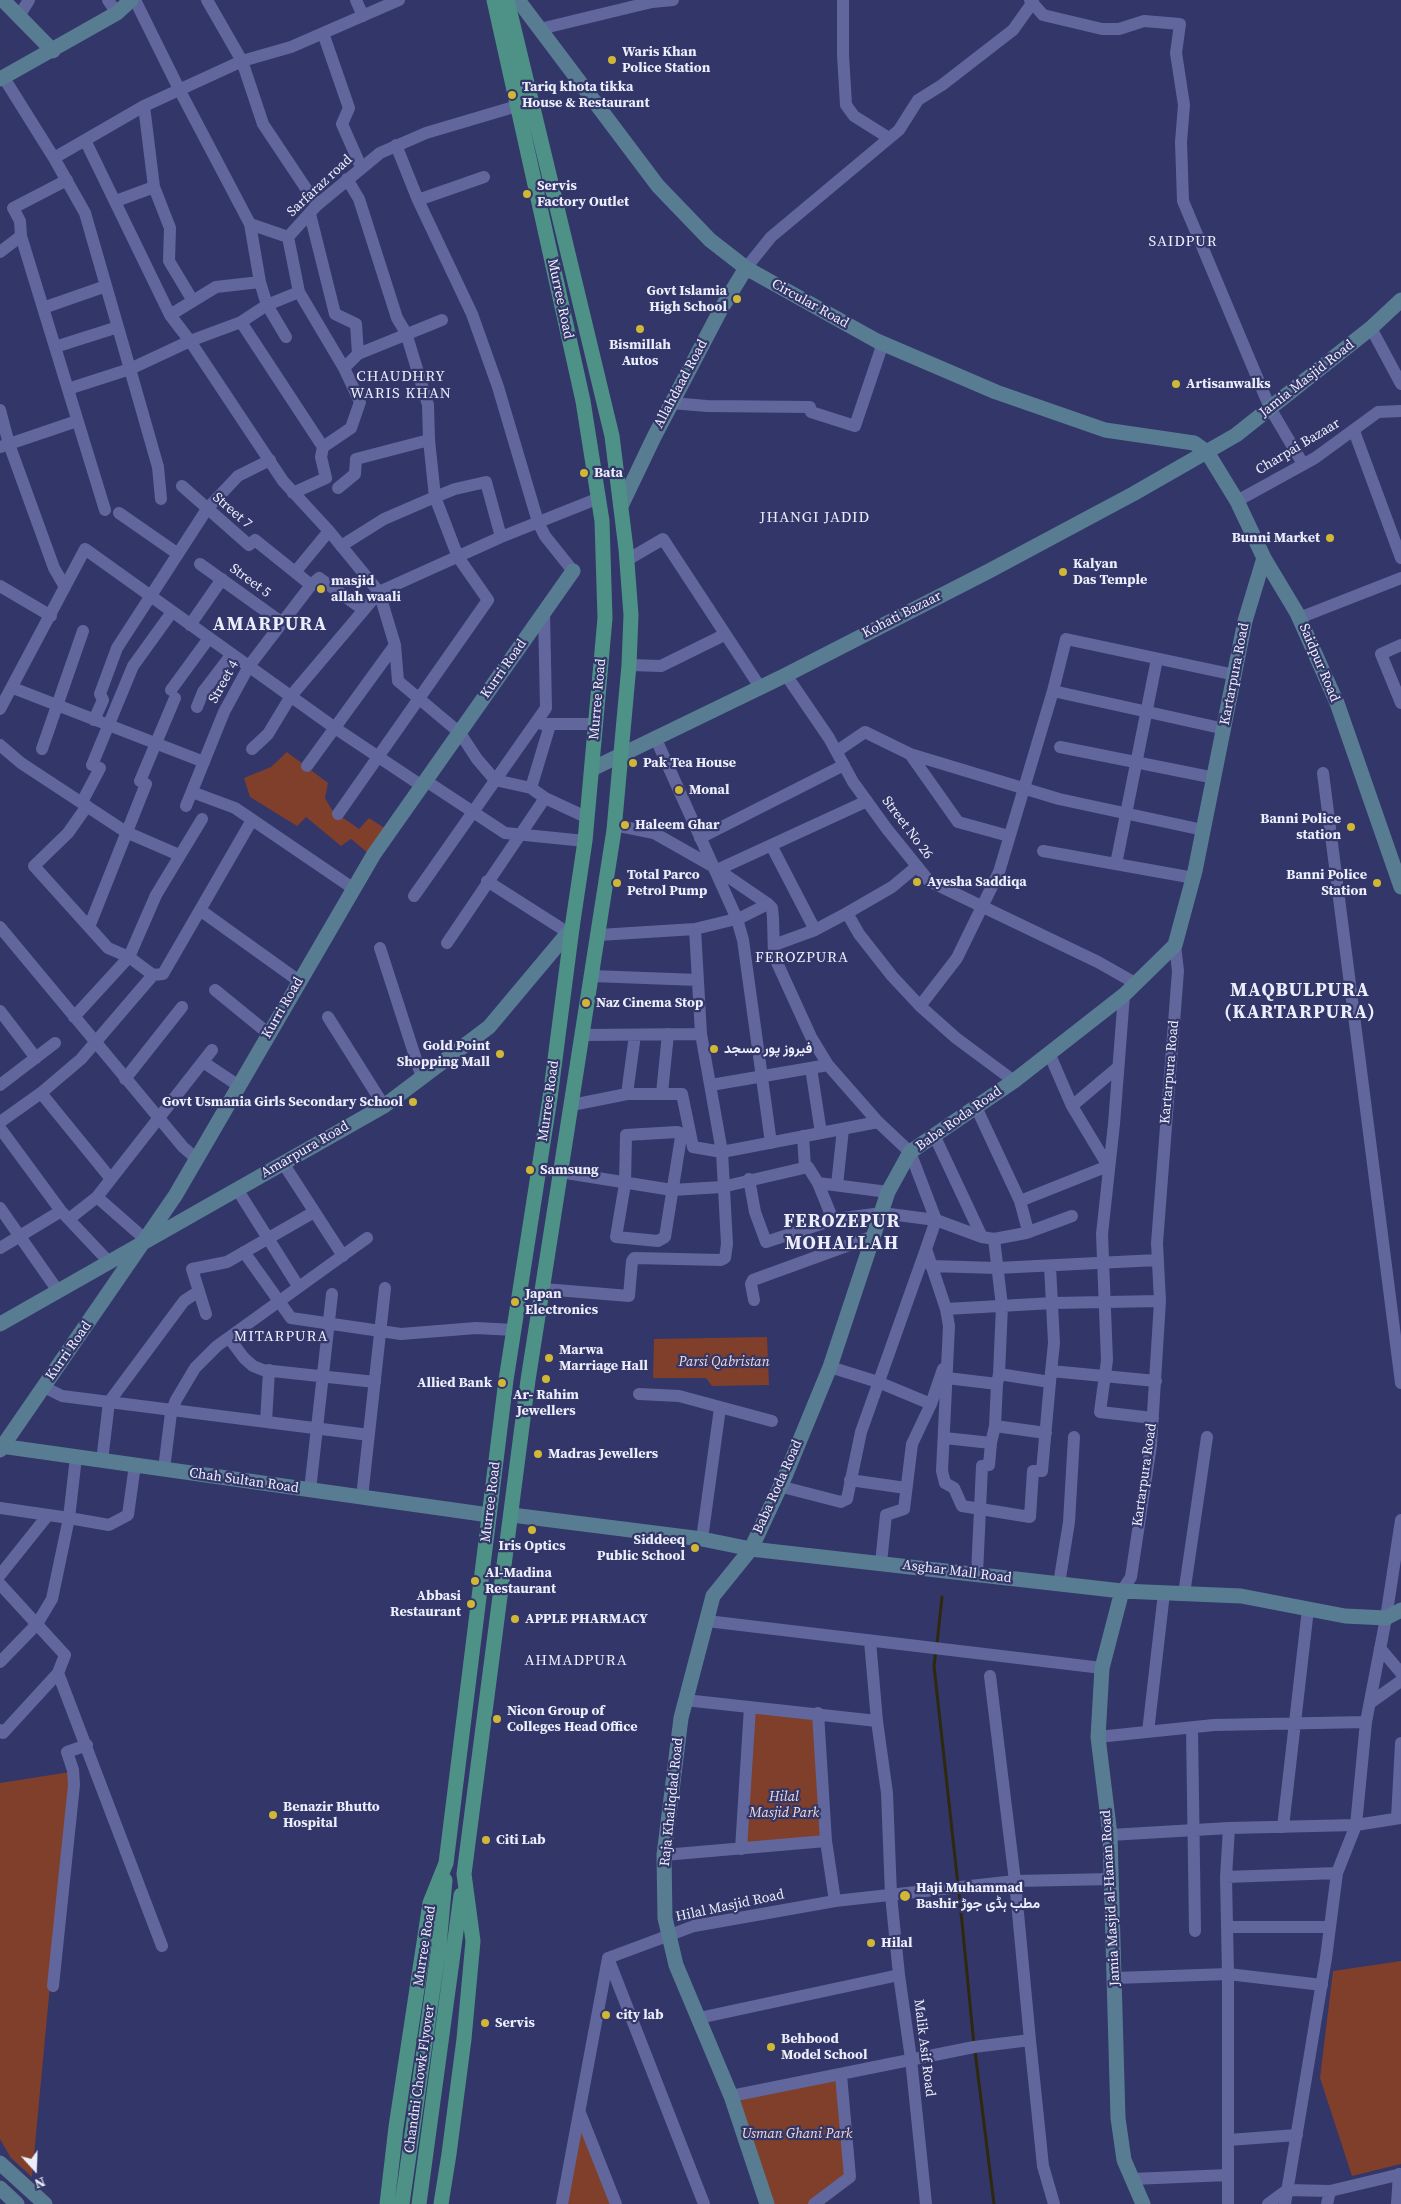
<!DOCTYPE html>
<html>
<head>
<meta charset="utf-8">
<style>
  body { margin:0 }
  #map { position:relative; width:1401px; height:2204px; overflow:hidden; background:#333668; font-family:"Source Serif 4",serif }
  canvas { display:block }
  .north { position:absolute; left:10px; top:2144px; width:50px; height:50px; -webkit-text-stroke:4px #333668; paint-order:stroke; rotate:160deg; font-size:14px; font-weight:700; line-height:20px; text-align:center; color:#eceefb }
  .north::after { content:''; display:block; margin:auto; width:18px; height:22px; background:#eceefb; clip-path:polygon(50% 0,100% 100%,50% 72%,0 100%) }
</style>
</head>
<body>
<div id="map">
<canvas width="1401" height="2204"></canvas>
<div class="north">N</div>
</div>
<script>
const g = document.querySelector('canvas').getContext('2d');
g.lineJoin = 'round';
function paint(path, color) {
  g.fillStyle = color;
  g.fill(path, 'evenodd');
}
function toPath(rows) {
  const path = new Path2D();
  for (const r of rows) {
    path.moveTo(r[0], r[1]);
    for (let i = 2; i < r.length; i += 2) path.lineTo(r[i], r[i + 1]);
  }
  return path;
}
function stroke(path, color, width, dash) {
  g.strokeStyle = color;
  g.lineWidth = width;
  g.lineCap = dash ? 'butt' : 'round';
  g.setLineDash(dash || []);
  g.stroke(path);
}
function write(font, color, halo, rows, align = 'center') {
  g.font = font + ' "Source Serif 4",Vazirmatn,serif';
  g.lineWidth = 4.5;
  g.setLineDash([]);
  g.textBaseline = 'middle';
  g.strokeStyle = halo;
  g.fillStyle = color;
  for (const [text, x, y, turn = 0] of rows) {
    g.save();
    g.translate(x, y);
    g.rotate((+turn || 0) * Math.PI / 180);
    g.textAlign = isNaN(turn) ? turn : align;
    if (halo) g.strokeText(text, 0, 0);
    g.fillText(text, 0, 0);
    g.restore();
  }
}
const green = toPath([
  [287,752,328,783,325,798,332,810,359,829,369,818,386,829,368,853,351,839,341,846,306,817,297,826,250,797,244,778,271,767],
  [767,1337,769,1385,712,1386,706,1378,653,1378,654,1339],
  [750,1707,818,1713,826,1841,741,1849],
  [70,1772,32,2177,11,2158,0,2139,0,1783],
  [1401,1961,1401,2164,1352,2176,1320,2078,1333,1971],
  [841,2075,850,2177,814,2204,767,2204,734,2097],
  [580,2113,617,2204,563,2204]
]);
const stream = toPath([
  [937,1644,942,1597],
  [936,1650,934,1666,958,1885],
  [959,1892,974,2045],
  [975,2051,994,2204]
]);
const street = toPath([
  [108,0,117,13],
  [135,0,180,91,250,224,288,237],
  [207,0,242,61,263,124,317,205],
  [356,0,363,16],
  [843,0,843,55,846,105,854,116,889,138],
  [1030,0,1043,15,1102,29,1119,29,1144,21,1180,24,1176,53,1184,105,1181,142,1183,201,1270,408,1303,464],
  [19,16,29,0],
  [540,29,652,2,673,0],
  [323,33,349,108,342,124,361,167],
  [4,78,54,158,85,213,130,369,190,341,241,322,267,305,299,292],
  [144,106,154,187,170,228,169,261,193,301],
  [85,140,170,315,190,341,283,481,329,531,379,592,291,696,268,734,252,749],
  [396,145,418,200],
  [54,158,144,106,242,61,291,47,399,0],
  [484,177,418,200,472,314,498,387,538,522,545,536,573,571],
  [67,180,13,208,20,221,21,236,105,510],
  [116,201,154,187],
  [310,214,335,314,356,324,358,354,344,368],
  [250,224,260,282,267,305,286,337],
  [0,252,21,236],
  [746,268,771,237,899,130,918,100,942,85,1013,30,1033,2],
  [43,308,106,286],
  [170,315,216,287,260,282],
  [241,322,323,447,321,457,326,478,293,493],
  [1371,328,1401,384],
  [55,347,118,327],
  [358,354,442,320],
  [68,389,130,369,158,467,161,499],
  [671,403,707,406,810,407],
  [0,410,9,444,54,568,65,587],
  [811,412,855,426,883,343],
  [1354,431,1401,558],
  [0,447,77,421],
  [323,447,351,428,360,402,344,368,299,292,288,237,317,205,380,153,426,133,517,106],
  [182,486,249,545,255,540,311,585],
  [338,488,355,474,356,459,429,440],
  [1237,501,1315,458,1378,412,1401,411],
  [119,513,178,554],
  [341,546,384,519,435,497,455,489,486,482,501,537],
  [627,560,663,539,760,687],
  [200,564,281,622],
  [296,571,329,531],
  [0,586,51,616],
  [1299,618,1401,578],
  [190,625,222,579],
  [1401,645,1381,654,1401,703],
  [629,665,661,666,724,635],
  [786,675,829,738,853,782,887,829,929,881,1098,962,1135,983],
  [13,688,204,762],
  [171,690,209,638],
  [1053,691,1225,729],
  [197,707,203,692,232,654],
  [0,709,85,549,335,728,422,786],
  [94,720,103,700,100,694,117,648,207,509,238,476,270,460],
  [542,724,597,724],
  [655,737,737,919,743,940,771,1143],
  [0,745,21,763,126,832,179,855],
  [1060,747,1215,778],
  [42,749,83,631],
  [837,751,865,732,910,754,1059,799,1203,830],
  [910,754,958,822,1009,836],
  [307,766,395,645],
  [1323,773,1401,1383],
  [426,781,505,833,585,841],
  [531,788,550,725],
  [192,792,235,808,354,889],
  [82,802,100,768,92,765,133,666,172,612],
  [87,806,68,833,34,866,108,948,129,957,153,975],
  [186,806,224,712,249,666,311,585,319,578,364,610],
  [338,814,488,600,458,557,435,497,429,440,428,405,406,333,397,318,359,199,347,179],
  [588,818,545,798,531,788,495,780,477,759,460,733,398,681,395,645,379,592,501,537,599,498],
  [614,825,654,833,714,867,768,904,772,908,773,918,774,956,811,1037,828,1065,878,1122,910,1152,936,1220,926,1249,946,1309,949,1326,942,1471,945,1483,954,1488,962,1506,1030,1517,1033,1471,1042,1471,1050,1382],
  [700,838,844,765],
  [771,845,815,930],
  [1043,851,1194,878],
  [1116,864,1157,659],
  [717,870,867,801],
  [487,881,567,932],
  [414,896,546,708,544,612],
  [200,910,299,981],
  [847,913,859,934,892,976,920,1006,956,1038,1014,1081],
  [0,927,183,1147,197,1159],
  [89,927,146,784,140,781,175,698],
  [599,935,695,929,740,918,768,904],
  [447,943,545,798],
  [774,945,815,930,847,913,892,887,916,867],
  [380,948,422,1078],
  [592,976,698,980],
  [215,990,269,1034],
  [1124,995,1114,1124,1102,1234,1107,1360,1100,1412,1153,1418],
  [920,1006,957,958,999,872,1053,691,1066,639,1235,675],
  [0,1011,36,1058],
  [74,1017,129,957,156,895,202,819],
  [328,1017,384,1106],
  [583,1035,701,1034],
  [203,1062,239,1086],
  [811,1068,821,1133],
  [125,1079,182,1007],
  [0,1085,55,1043],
  [711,1085,828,1065],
  [41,1093,111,1179,97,1197,146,1240],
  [662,1093,668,1034],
  [627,1094,635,1035],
  [572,1105,627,1094,682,1094,693,1147,722,1152,878,1122],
  [1072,1106,1117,1068],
  [976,1107,1020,1201],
  [0,1122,41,1093,81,1059,153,975,163,974,252,820],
  [0,1128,61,1211,109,1262],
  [677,1132,680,1133,681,1137,665,1237,658,1241,616,1237,625,1184,626,1135,677,1132],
  [803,1136,805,1167],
  [935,1137,982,1237],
  [283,1163,343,1256],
  [560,1172,672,1190,722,1187,808,1167,818,1183,888,1192],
  [111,1179,212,1050],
  [749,1179,755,1212,766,1242,836,1219,882,1213,936,1220,982,1237,994,1239,1026,1233,1027,1227,1020,1201,1108,1166,1072,1106,1049,1053],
  [818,1183,833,1220],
  [837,1185,843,1129],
  [237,1189,298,1286],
  [0,1208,58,1291],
  [69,1219,97,1197],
  [1026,1233,1072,1216],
  [994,1239,1002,1306,999,1374],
  [0,1248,61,1211],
  [244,1252,291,1318,401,1334,476,1328,514,1330],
  [931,1266,997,1268,1157,1260],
  [544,1289,629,1296,632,1261,634,1258,721,1260,725,1258,727,1244,722,1152,701,1034,695,929],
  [754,1300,751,1284,753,1280,874,1236],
  [946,1309,1053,1303,1160,1301],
  [206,1314,192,1269,227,1262,314,1212],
  [229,1338,244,1358,253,1366,263,1370,375,1382],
  [830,1367,878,1382,931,1404],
  [1051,1371,1156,1381],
  [947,1378,997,1384,999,1374,1050,1382,1054,1343,1050,1266],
  [44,1387,62,1396,369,1435],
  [639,1394,679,1396,772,1421],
  [266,1422,269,1370],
  [995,1426,997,1384],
  [945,1438,991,1443,995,1426,1046,1433],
  [76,1457,69,1518,109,1525,128,1515,135,1465],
  [102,1461,109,1402,184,1301,199,1291],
  [164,1469,171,1413,176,1400,195,1368,217,1346,367,1238],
  [850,1480,906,1488],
  [779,1486,841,1502,847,1499,861,1432,926,1249],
  [310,1490,332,1294],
  [362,1497,385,1288],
  [0,1508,69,1518,52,1599,37,1624,0,1662],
  [702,1539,720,1408],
  [881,1563,886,1515,904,1509,912,1444,931,1404,943,1369],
  [977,1574,982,1466,989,1465,991,1443],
  [0,1575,48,1515],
  [0,1584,65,1655,58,1673,162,1946],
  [1059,1584,1069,1522,1074,1437],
  [1122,1591,1131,1577,1151,1445,1160,1301,1157,1243,1178,971,1175,945],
  [1184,1594,1207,1437],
  [707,1621,1102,1668],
  [870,1641,877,1721],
  [1380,1648,1401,1673],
  [685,1700,877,1721,887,1793,891,1895,899,1975,911,2059,926,2204],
  [1370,1703,1401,1681],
  [818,1713,826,1841,835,1901],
  [1192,1728,1195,1931],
  [0,1730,3,1733,58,1673],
  [1148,1732,1164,1593],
  [1098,1737,1214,1725,1366,1722],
  [1397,1818,1401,1743],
  [1283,1827,1308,1609],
  [1110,1835,1229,1828,1356,1825,1401,1818],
  [741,1849,750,1707],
  [664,1855,826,1841],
  [1226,1877,1337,1873],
  [1227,1927,1330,1927],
  [608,1958,694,1926,835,1901,1015,1881,1112,1879],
  [608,1958,704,2204],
  [1115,1978,1228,1974,1322,1985],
  [53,1986,74,1785,73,1770,67,1752,87,1745],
  [699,2018,899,1975],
  [1030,2040,1043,2166,1054,2204],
  [731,2096,974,2047,1030,2040,1015,1881,990,1676],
  [580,2113,616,2204],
  [1228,2140,1297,2135],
  [1132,2179,1228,2175],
  [562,2204,608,1958],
  [814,2204,850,2177,841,2075],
  [1228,2204,1228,1974,1226,1877,1229,1828],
  [1268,2204,1287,2190,1330,2191,1401,2174],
  [1285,2204,1326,1958,1337,1873,1356,1825,1366,1722,1386,1618,1401,1520],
  [1327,2204,1330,2191],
  [1397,2204,1399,2174]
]);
const secondary = toPath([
  [3,0,53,51],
  [518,0,658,186,710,240,746,268,877,341,996,392,1105,430,1194,443,1207,452,1237,501,1264,558,1297,613,1337,703,1401,887],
  [0,79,117,13,131,0],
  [622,504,654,437,721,309,746,268],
  [592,769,786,675,989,571,1133,494,1236,435,1371,328,1401,300],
  [0,1324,384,1106,489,1027,572,928],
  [0,1446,489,1515],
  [0,1450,175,1196,374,854,573,571],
  [512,1515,702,1539,751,1549,1122,1591,1241,1596,1345,1616,1386,1618,1401,1610],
  [1122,1591,1102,1668,1098,1737,1110,1835,1118,2118,1124,2160,1143,2204],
  [0,2163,45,2204],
  [0,2188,17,2204],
  [767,2204,731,2096,676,1965,665,1918,664,1855,681,1718,713,1596,751,1549,786,1474,830,1367,888,1192,910,1152,1014,1081,1124,995,1175,945,1195,871,1245,621,1264,558]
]);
const primary = toPath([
  [387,2204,396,2127,430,1903,446,1863,506,1380,550,1098,572,928,585,841,605,618,602,521,583,401,494,0],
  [402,2204,439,1946,445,1880],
  [419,2204,461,1895],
  [441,2204,449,2154,464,2039,473,1941,464,1874,528,1380,614,830,629,665,631,615,626,549,612,436,507,0]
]);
const markers = [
  [612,60,5,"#d0b736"],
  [512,95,5,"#d0b736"],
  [527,194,5,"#d0b736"],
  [737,299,5,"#d0b736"],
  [640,329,5,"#d0b736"],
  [1176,384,5,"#d0b736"],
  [584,473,5,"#d0b736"],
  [1330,538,5,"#d0b736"],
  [1063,572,5,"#d0b736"],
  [321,589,5,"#d0b736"],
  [633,763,5,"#d0b736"],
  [679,790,5,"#d0b736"],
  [625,825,5,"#d0b736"],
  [1351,827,5,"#d0b736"],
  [917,882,5,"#d0b736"],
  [617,883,5,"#d0b736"],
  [1377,883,5,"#d0b736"],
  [586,1003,5,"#d0b736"],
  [714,1049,5,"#d0b736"],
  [500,1054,5,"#d0b736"],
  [413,1102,5,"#d0b736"],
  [530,1170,5,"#d0b736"],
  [515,1302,5,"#d0b736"],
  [549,1358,5,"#d0b736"],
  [546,1379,5,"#d0b736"],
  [502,1383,5,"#d0b736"],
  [538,1454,5,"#d0b736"],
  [532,1530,5,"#d0b736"],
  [695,1548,5,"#d0b736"],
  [475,1581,5,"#d0b736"],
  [471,1604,5,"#d0b736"],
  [515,1619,5,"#d0b736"],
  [497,1719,5,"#d0b736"],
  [273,1815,5,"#d0b736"],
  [486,1840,5,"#d0b736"],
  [905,1896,6,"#d0b736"],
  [871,1943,5,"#d0b736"],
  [606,2015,5,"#d0b736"],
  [485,2023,5,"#d0b736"],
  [771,2047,5,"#d0b736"]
];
const poiNames = [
  ["Waris Khan",622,52],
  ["Police Station",622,68],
  ["Tariq khota tikka",522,87],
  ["House & Restaurant",522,103],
  ["Servis",537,186],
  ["Factory Outlet",537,202],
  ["Govt Islamia",727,291,"right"],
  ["High School",727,307,"right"],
  ["Bismillah",640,345,"center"],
  ["Autos",640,361,"center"],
  ["Artisanwalks",1186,384],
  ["Bata",594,473],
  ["Bunni Market",1320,538,"right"],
  ["Kalyan",1073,564],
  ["Das Temple",1073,580],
  ["masjid",331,581],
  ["allah waali",331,597],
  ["Pak Tea House",643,763],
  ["Monal",689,790],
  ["Banni Police",1341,819,"right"],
  ["station",1341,835,"right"],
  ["Haleem Ghar",635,825],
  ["Total Parco",627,875],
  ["Petrol Pump",627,891],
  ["Banni Police",1367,875,"right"],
  ["Station",1367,891,"right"],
  ["Ayesha Saddiqa",927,882],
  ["Naz Cinema Stop",596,1003],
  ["Gold Point",490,1046,"right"],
  ["Shopping Mall",490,1062,"right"],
  ["فیروز پور مسجد",724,1049],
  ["Govt Usmania Girls Secondary School",403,1102,"right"],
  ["Samsung",540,1170],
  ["Japan",525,1294],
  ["Electronics",525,1310],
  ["Marwa",559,1350],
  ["Marriage Hall",559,1366],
  ["Allied Bank",492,1383,"right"],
  ["Ar- Rahim",546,1395,"center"],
  ["Jewellers",546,1411,"center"],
  ["Madras Jewellers",548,1454],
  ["Siddeeq",685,1540,"right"],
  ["Public School",685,1556,"right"],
  ["Iris Optics",532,1546,"center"],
  ["Al-Madina",485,1573],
  ["Restaurant",485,1589],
  ["Abbasi",461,1596,"right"],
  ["Restaurant",461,1612,"right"],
  ["APPLE PHARMACY",525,1619],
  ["Nicon Group of",507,1711],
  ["Colleges Head Office",507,1727],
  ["Benazir Bhutto",283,1807],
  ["Hospital",283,1823],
  ["Citi Lab",496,1840],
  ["Haji Muhammad",916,1888],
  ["Bashir مطب ہڈی جوڑ",916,1904],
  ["Hilal",881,1943],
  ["city lab",616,2015],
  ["Servis",495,2023],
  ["Behbood",781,2039],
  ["Model School",781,2055]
];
const streetNames = [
  ["Sarfaraz road",320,186,-43],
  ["Murree Road",560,299,78],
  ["Circular Road",810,304,29],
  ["Jamia Masjid Road",1307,379,-38],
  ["Allahdaad Road",681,384,-62],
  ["Charpai Bazaar",1298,447,-31],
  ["Street 7",232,511,41],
  ["Street 5",250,581,36],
  ["Kohati Bazaar",902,615,-27],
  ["Saidpur Road",1319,663,67],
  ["Kurri Road",504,669,-55],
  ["Kartarpura Road",1235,674,-79],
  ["Street 4",224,682,-61],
  ["Murree Road",598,699,-85],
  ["Street No 26",907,828,53],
  ["Kurri Road",283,1008,-60],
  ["Kartarpura Road",1170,1072,-85],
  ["Murree Road",549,1101,-82],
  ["Baba Roda Road",959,1119,-35],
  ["Amarpura Road",305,1150,-30],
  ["Kurri Road",69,1351,-55],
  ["Kartarpura Road",1145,1475,-82],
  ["Chah Sultan Road",244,1481,8],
  ["Baba Roda Road",778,1487,-66],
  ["Murree Road",491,1502,-83],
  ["Asghar Mall Road",957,1572,7],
  ["Raja Khaliqdad Road",672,1802,-84],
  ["Jamia Masjid al-Hanan Road",1111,1898,-93],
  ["Hilal Masjid Road",730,1906,-12],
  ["Murree Road",425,1946,-81],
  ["Malik Asif Road",924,2048,83],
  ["Chandni Chowk Flyover",420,2079,-82]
];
const parkNames = [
  ["Parsi Qabristan",724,1362],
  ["Hilal",784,1797],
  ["Masjid Park",784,1813],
  ["Usman Ghani Park",797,2134]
];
const neighbourhoodNames = [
  ["SAIDPUR",1183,242],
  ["CHAUDHRY",401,377],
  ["WARIS KHAN",401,394],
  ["JHANGI JADID",815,518],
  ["FEROZPURA",802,958],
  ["MITARPURA",281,1337],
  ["AHMADPURA",576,1661]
];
const districtNames = [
  ["AMARPURA",270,625],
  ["MAQBULPURA",1300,991],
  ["(KARTARPURA)",1300,1013],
  ["FEROZEPUR",842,1222],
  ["MOHALLAH",842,1244]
];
paint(green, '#7f3f2b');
stroke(stream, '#2e290e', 3);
stroke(street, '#61679d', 12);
stroke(secondary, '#587d92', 15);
stroke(primary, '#4e9287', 15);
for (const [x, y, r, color] of markers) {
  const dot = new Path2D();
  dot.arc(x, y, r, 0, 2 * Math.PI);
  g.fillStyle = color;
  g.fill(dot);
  stroke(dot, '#333668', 2);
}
write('bold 14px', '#eceefb', '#333668', poiNames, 'left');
write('14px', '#eceefb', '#333668', streetNames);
write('italic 14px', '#f2dbd4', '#333668', parkNames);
g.letterSpacing = '1px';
write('15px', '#eceefb', '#333668', neighbourhoodNames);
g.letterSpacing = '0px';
g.letterSpacing = '1px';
write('bold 19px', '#eceefb', '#333668', districtNames);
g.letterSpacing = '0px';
</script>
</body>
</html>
